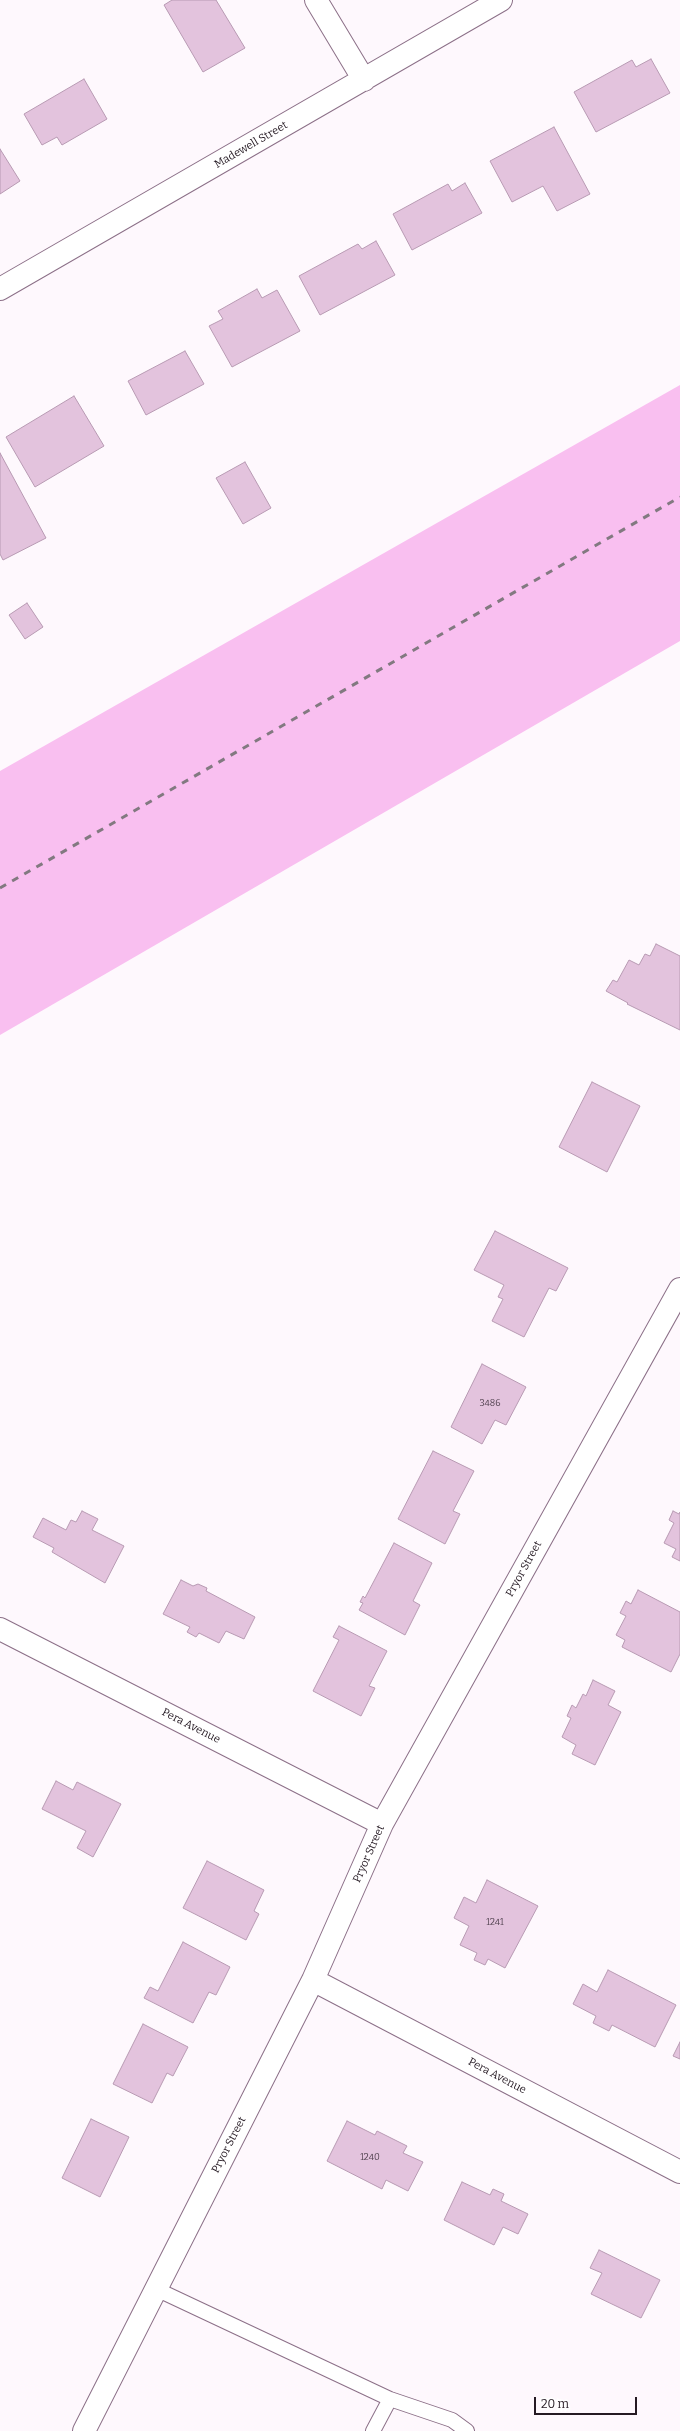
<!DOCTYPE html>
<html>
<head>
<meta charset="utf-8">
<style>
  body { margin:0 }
  #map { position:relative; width:680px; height:2431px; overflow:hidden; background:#fef8fd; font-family:Bitter,serif }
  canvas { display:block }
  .scale { position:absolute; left:534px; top:2397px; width:103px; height:18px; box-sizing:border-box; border:2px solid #251a23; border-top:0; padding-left:5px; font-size:12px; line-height:14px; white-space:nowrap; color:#251a23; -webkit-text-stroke:3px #fff; paint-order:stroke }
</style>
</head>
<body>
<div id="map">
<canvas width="680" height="2431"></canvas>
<div class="scale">20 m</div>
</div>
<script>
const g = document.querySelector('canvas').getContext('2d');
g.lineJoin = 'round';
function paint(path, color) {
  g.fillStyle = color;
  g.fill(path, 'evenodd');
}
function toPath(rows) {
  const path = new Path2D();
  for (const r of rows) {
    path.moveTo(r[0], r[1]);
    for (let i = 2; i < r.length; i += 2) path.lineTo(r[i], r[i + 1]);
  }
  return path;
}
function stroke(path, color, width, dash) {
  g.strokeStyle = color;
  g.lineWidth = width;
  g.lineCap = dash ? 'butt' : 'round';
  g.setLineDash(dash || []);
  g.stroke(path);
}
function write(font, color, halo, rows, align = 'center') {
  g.font = font + ' Bitter,serif';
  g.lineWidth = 3;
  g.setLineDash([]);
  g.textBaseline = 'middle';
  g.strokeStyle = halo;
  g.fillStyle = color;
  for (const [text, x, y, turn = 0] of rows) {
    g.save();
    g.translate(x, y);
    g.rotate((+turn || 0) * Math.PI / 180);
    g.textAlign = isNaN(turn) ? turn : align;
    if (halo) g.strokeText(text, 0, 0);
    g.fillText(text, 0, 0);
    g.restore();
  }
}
const green = toPath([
  [680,385,680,641,0,1035,0,771]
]);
const building = toPath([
  [172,0,216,0,245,48,203,72,164,5,172,0],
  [651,59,670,93,596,132,574,92,632,60,636,67,651,59],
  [84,79,107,119,62,145,57,137,42,145,24,114,84,79],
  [554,127,590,194,557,211,543,186,512,202,490,161,554,127],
  [0,149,20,181,0,194,0,149],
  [465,183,482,213,412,250,393,214,448,184,452,191,465,183],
  [376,241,395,275,320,315,299,276,358,244,362,249,376,241],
  [257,289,262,298,277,290,300,331,232,367,209,326,223,319,218,311,257,289],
  [185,351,204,384,146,415,128,381,185,351],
  [74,396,104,446,35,487,6,437,74,396],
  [0,453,46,538,3,560,0,554,0,453],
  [245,462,271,508,243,524,216,478,245,462],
  [27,603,43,627,25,639,9,615,27,603],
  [656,944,680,956,680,1030,627,1004,628,1003,606,991,613,980,617,982,629,960,639,965,645,954,650,956,656,944],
  [592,1082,640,1106,607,1172,559,1147,592,1082],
  [495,1231,568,1268,556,1291,549,1288,524,1337,492,1321,503,1299,498,1297,504,1285,474,1270,495,1231],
  [482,1364,526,1387,506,1425,495,1420,482,1444,451,1427,482,1364],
  [433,1451,474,1471,453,1511,460,1514,445,1544,398,1519,433,1451],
  [82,1511,98,1519,92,1530,124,1546,105,1583,52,1552,54,1548,33,1537,43,1518,66,1530,71,1520,76,1522,82,1511],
  [673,1511,679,1514,680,1512,680,1561,672,1557,676,1549,664,1543,674,1523,669,1520,673,1511],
  [394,1543,432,1563,413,1601,420,1605,405,1635,359,1610,363,1603,360,1602,363,1596,365,1598,394,1543],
  [181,1580,193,1586,198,1584,207,1588,206,1591,255,1617,244,1639,226,1631,219,1643,199,1633,196,1637,187,1632,190,1627,163,1614,181,1580],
  [638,1590,680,1612,680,1654,671,1672,622,1647,625,1640,616,1635,626,1616,620,1613,626,1601,631,1604,638,1590],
  [339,1626,387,1651,369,1686,375,1688,361,1716,313,1691,339,1640,333,1637,339,1626],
  [593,1680,615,1691,608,1705,621,1712,595,1765,572,1754,576,1745,562,1737,571,1718,567,1716,572,1705,576,1708,583,1694,586,1696,593,1680],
  [56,1781,73,1790,77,1782,121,1804,93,1857,77,1848,86,1831,42,1809,56,1781],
  [207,1861,264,1890,254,1911,259,1914,246,1940,183,1908,207,1861],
  [487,1880,538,1906,505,1968,488,1959,485,1965,474,1960,477,1953,460,1945,469,1926,454,1918,464,1897,476,1903,487,1880],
  [183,1942,230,1967,216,1995,209,1992,193,2023,144,1998,150,1987,158,1991,183,1942],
  [608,1970,676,2005,655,2047,612,2025,609,2031,593,2023,596,2016,573,2004,583,1984,597,1992,608,1970],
  [143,2024,188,2047,173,2076,167,2073,152,2103,113,2084,143,2024],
  [680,2042,680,2059,673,2056,680,2042],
  [91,2119,129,2137,100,2197,62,2178,91,2119],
  [347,2121,375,2135,377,2131,407,2146,403,2153,423,2162,408,2191,386,2180,382,2189,327,2161,347,2121],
  [462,2182,490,2195,493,2189,504,2194,501,2201,528,2214,518,2234,503,2227,494,2245,444,2220,462,2182],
  [599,2250,660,2280,641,2318,591,2294,602,2273,590,2268,599,2250]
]);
const service = toPath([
  [156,2289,390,2399,452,2420,467,2431],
  [373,2431,390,2399]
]);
const minor = toPath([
  [316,0,364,80],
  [0,289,501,0],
  [0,1629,382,1824],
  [313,1980,680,2172],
  [84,2431,313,1980,382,1824,680,1289]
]);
const rail = toPath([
  [0,888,680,497]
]);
const numberNames = [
  ["3486",490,1403],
  ["1241",495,1922],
  ["1240",370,2157]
];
const streetNames = [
  ["Madewell Street",251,145,-30],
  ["Pryor Street",524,1569,-61],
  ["Pera Avenue",191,1726,27],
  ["Pryor Street",369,1854,-66],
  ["Pera Avenue",497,2076,28],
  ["Pryor Street",229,2145,-63]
];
paint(green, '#f9bff0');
paint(building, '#e3c3dd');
stroke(building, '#b89ab3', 1);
stroke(service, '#8c7088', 16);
stroke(minor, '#8c7088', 24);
stroke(service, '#fff', 14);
stroke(minor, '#fff', 22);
stroke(rail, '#827980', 3, [7, 7]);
write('9px', '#544452', null, numberNames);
write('11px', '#251a23', '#fff', streetNames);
</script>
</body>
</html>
